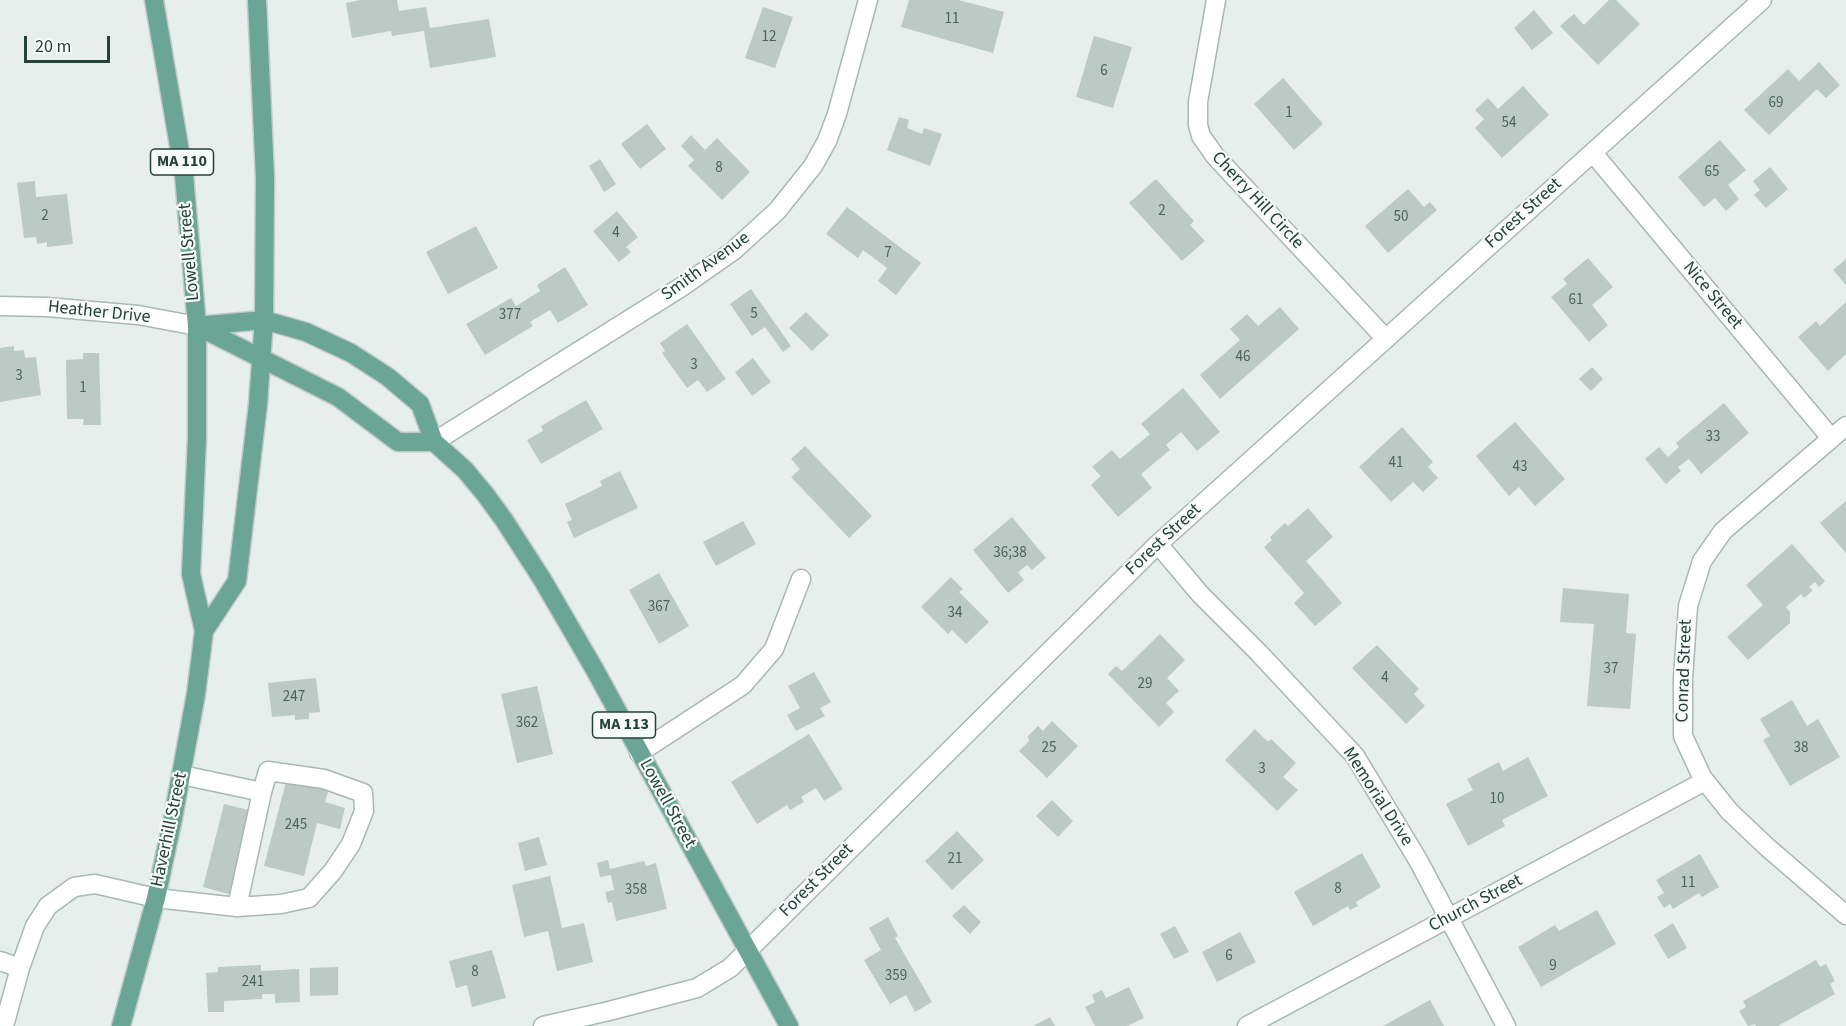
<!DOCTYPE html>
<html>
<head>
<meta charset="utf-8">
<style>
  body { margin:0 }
  #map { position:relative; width:1846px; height:1026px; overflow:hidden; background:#e6efeb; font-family:"Source Sans 3",sans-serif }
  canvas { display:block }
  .scale { position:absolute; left:24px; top:36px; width:86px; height:27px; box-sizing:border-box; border:3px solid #24423a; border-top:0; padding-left:8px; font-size:18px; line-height:21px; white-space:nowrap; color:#24423a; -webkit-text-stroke:4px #f7fbf9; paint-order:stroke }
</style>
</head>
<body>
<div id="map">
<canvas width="1846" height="1026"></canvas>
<div class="scale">20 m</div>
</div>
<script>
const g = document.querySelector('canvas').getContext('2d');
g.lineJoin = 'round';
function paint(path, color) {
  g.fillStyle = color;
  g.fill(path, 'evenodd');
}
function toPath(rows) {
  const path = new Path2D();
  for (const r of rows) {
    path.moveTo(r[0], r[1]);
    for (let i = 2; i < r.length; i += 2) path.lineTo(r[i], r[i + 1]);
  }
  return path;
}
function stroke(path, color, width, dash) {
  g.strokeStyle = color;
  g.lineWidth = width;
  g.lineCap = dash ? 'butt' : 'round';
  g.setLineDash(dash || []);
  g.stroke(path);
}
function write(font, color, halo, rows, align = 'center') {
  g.font = font + ' "Source Sans 3",sans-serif';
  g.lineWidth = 4.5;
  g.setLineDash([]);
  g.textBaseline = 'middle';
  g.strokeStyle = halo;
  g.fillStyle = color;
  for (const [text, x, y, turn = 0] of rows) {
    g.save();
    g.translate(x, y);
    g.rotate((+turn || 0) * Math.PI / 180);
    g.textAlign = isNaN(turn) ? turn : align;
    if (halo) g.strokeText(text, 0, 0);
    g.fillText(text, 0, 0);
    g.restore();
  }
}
const building = toPath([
  [361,0,397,0,399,11,426,7,430,28,489,19,496,57,430,68,424,31,392,36,391,31,352,38,346,3],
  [909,0,958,0,1004,12,993,53,901,27],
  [1609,0,1616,0,1640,24,1598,65,1560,26,1574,14,1584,25],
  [763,7,793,17,775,68,745,58],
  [1534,10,1553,33,1532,50,1514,28],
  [1094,36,1132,47,1113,108,1076,97],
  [1819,62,1840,85,1826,98,1817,89,1769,135,1744,110,1788,69,1799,81],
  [1283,78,1323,124,1294,150,1254,104],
  [1523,86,1549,115,1502,158,1475,128,1484,119,1475,110,1488,98,1498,109],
  [899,117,909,120,907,128,922,134,924,128,942,134,930,166,887,150],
  [647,124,666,149,640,169,621,144],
  [691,135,705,150,717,138,750,172,722,200,688,166,694,160,681,146],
  [1720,140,1746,170,1728,185,1739,199,1726,211,1715,198,1704,207,1678,177],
  [600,159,616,184,604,192,589,166],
  [1770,167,1788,189,1766,208,1754,195,1760,190,1753,181],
  [1156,179,1194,221,1190,225,1205,241,1182,261,1129,203],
  [35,181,36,197,67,194,73,244,47,247,47,242,37,244,36,237,24,238,17,183],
  [1408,189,1424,207,1430,202,1437,210,1388,253,1365,226],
  [847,207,921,263,896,295,878,281,887,268,863,250,858,258,826,234],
  [617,211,638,237,626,247,631,252,619,262,593,231],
  [476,226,498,268,448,294,426,252],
  [1588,258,1613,287,1592,305,1608,325,1589,342,1551,297,1567,284,1563,279],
  [1846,259,1846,285,1833,270],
  [565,267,588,305,558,323,550,310,530,322,533,326,485,355,466,324,511,298,516,306,540,291,537,285],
  [751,289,791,346,783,352,765,327,752,336,730,304],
  [1846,302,1846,354,1828,371,1798,337,1816,321,1820,326],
  [1280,307,1299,329,1220,399,1200,375,1240,340,1230,329,1247,314,1258,326],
  [806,312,829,335,812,351,789,328],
  [687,324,726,379,707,392,698,380,687,388,662,353,665,351,660,343],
  [14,346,14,351,24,350,25,358,36,357,41,395,0,402,0,348],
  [83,353,99,353,101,425,83,425,84,419,67,419,66,360,83,359],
  [753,358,771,382,752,396,735,372],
  [1592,367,1603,379,1591,391,1579,379],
  [1183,388,1220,432,1197,451,1181,432,1166,445,1170,450,1141,474,1152,488,1118,517,1091,485,1101,476,1092,467,1112,450,1120,459,1150,434,1141,424],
  [586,400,603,429,541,464,527,440,543,431,541,426],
  [1724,403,1749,433,1701,474,1689,459,1678,467,1681,471,1666,484,1645,459,1659,447,1668,457,1679,447,1676,443],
  [1515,422,1565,479,1535,506,1519,487,1509,496,1476,456],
  [1402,427,1433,462,1428,467,1438,478,1423,492,1413,482,1391,502,1359,467],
  [805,446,872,516,849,538,791,477,800,469,791,459],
  [620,471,638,508,574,538,567,522,572,520,565,504,602,486,600,481],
  [1846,501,1846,553,1820,523],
  [1308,508,1333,537,1306,561,1342,603,1315,626,1294,603,1304,593,1264,547,1272,540,1270,537,1285,523,1288,526],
  [1012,517,1046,558,1032,570,1027,565,1018,572,1024,580,1008,593,973,550],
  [743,521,756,544,716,566,703,542],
  [1792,544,1825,581,1819,587,1815,582,1809,587,1813,590,1804,598,1801,594,1786,607,1790,612,1790,623,1748,660,1727,637,1763,605,1746,585],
  [659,573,689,626,659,644,629,590],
  [951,577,963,589,959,592,989,622,966,644,952,630,948,634,921,607],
  [1563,588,1629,594,1626,633,1636,634,1630,709,1587,706,1594,624,1560,622],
  [1160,634,1185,660,1167,678,1179,691,1166,703,1174,712,1159,727,1108,674,1116,666,1122,671],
  [1377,645,1419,689,1414,694,1425,706,1406,724,1352,668],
  [814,672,831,702,820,708,825,716,796,731,787,715,800,708,788,686],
  [316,678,320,712,309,713,309,719,295,720,295,715,272,717,268,683],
  [537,686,553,754,517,763,501,694],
  [1792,700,1807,726,1818,719,1840,757,1790,786,1763,740,1770,736,1760,719],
  [1052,721,1078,746,1047,778,1019,751,1030,740,1027,737,1038,726,1043,731],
  [1255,729,1268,742,1271,739,1296,763,1283,777,1298,790,1277,811,1225,760],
  [809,734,843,789,824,801,816,788,801,797,804,802,790,810,787,805,757,824,731,782],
  [1528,757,1548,796,1502,820,1505,826,1468,846,1446,804,1473,790,1467,779,1499,762,1503,771],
  [288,774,330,785,325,802,345,808,340,829,317,823,304,876,264,866],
  [1052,800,1073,821,1058,837,1036,816],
  [224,804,253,811,232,895,203,887],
  [957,831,984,860,952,890,925,861],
  [539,837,547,865,525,871,518,843],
  [1362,853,1381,887,1356,902,1358,906,1350,910,1348,906,1313,926,1294,892],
  [1700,854,1719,887,1702,897,1699,893,1673,909,1670,904,1664,908,1657,897,1664,893,1656,880],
  [608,860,610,869,644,861,646,866,656,863,667,909,616,921,612,902,608,903,605,892,614,890,611,875,600,877,597,863],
  [550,876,562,928,584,923,593,962,557,971,548,931,524,937,512,885],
  [964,905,981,922,970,934,952,916],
  [1597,910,1616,944,1541,987,1518,947,1555,925,1559,931],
  [888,917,898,936,895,938,932,1002,915,1012,906,995,890,1004,864,960,881,950,869,928],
  [1673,923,1687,948,1668,959,1654,935],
  [1175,926,1189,952,1174,959,1160,934],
  [1240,932,1256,962,1217,982,1202,952],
  [492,950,506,998,472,1007,467,985,456,988,449,961],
  [1816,960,1820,967,1826,964,1835,981,1830,984,1835,994,1778,1026,1756,1026,1755,1024,1748,1026,1739,1011,1746,1007,1743,1001],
  [261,965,261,971,299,969,300,1002,275,1003,275,994,262,994,262,999,224,1001,224,1012,208,1012,206,973,218,972,218,967],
  [338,967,338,995,310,996,310,968],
  [1129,987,1144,1018,1127,1026,1095,1026,1085,1007,1095,1002,1092,995,1102,990,1106,998],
  [1430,1000,1444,1026,1383,1026],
  [1050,1017,1055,1026,1033,1026]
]);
const minor = toPath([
  [1216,0,1198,102,1198,125,1201,136,1215,156,1386,339],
  [1593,153,1831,438],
  [0,306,47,307,138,315,197,326],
  [1846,426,1723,531,1702,561,1688,606,1683,678,1683,736,1702,777,1729,811,1767,847,1846,915],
  [434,442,683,286,733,251,777,211,813,166,827,141,837,114,868,0],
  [1158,544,1200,594,1259,653,1355,756,1418,860,1506,1026],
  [639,753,743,685,774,649,801,579],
  [237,907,281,904,309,898,333,871,351,844,364,811,363,793,324,779,268,771,262,792],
  [0,961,20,968,35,926,48,906,74,887,95,884,156,898,237,907,262,792,182,775],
  [4,1026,20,968],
  [543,1026,609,1011,697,988,730,968,1158,544,1762,0],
  [1247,1026,1705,781]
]);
const major = toPath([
  [197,326,264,320,306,332,351,353,388,377,420,404,434,442,465,470,485,494,504,520,542,579,595,670,789,1026],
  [197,326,338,397,398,442,434,442],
  [204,631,237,581,258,404,264,320,265,178,257,0],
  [121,1026,156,898,173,818,196,694,204,631,191,574,197,438,197,326,184,175,154,0]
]);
const numberNames = [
  ["11",952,20],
  ["12",769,38],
  ["6",1104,72],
  ["69",1776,104],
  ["1",1289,114],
  ["54",1509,124],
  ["8",719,169],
  ["65",1712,173],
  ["2",1162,212],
  ["2",45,217],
  ["50",1401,218],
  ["4",616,234],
  ["7",888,254],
  ["61",1576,301],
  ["5",754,315],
  ["377",510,316],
  ["46",1243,358],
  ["3",694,366],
  ["3",19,377],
  ["1",83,389],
  ["33",1713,438],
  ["41",1396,464],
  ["43",1520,468],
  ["36;38",1010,554],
  ["367",659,608],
  ["34",955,614],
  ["37",1611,670],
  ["4",1385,679],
  ["29",1145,685],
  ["247",294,698],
  ["362",527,724],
  ["25",1049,749],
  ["38",1801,749],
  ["3",1262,770],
  ["10",1497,800],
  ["245",296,826],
  ["21",955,860],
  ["11",1688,884],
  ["8",1338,890],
  ["358",636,891],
  ["6",1229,957],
  ["9",1553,967],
  ["8",475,973],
  ["359",896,977],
  ["241",253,983]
];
const shields = [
  [182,162,63],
  [624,725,63]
];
const shieldNames = [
  ["MA 110",182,162],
  ["MA 113",624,725]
];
const streetNames = [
  ["Cherry Hill Circle",1257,201,47],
  ["Forest Street",1524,214,-42],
  ["Lowell Street",190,252,-95],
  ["Smith Avenue",706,267,-36],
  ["Nice Street",1712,296,50],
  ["Heather Drive",99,313,6],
  ["Forest Street",1164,540,-43],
  ["Conrad Street",1685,671,-88],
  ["Memorial Drive",1377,797,57],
  ["Lowell Street",667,804,61],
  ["Haverhill Street",170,830,-78],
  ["Forest Street",817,881,-45],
  ["Church Street",1476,904,-28]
];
paint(building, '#bbcac4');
stroke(minor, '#a8b8b2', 21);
stroke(major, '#c2cac8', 21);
stroke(minor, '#fff', 18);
stroke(major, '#6aa596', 18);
write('15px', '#4a645c', null, numberNames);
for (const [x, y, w] of shields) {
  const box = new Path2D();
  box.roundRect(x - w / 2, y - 13, w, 26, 4.5);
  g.fillStyle = '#f7fbf9';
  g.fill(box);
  stroke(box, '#24423a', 1.5);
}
write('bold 16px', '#24423a', null, shieldNames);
write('18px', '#24423a', '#f7fbf9', streetNames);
</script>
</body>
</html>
